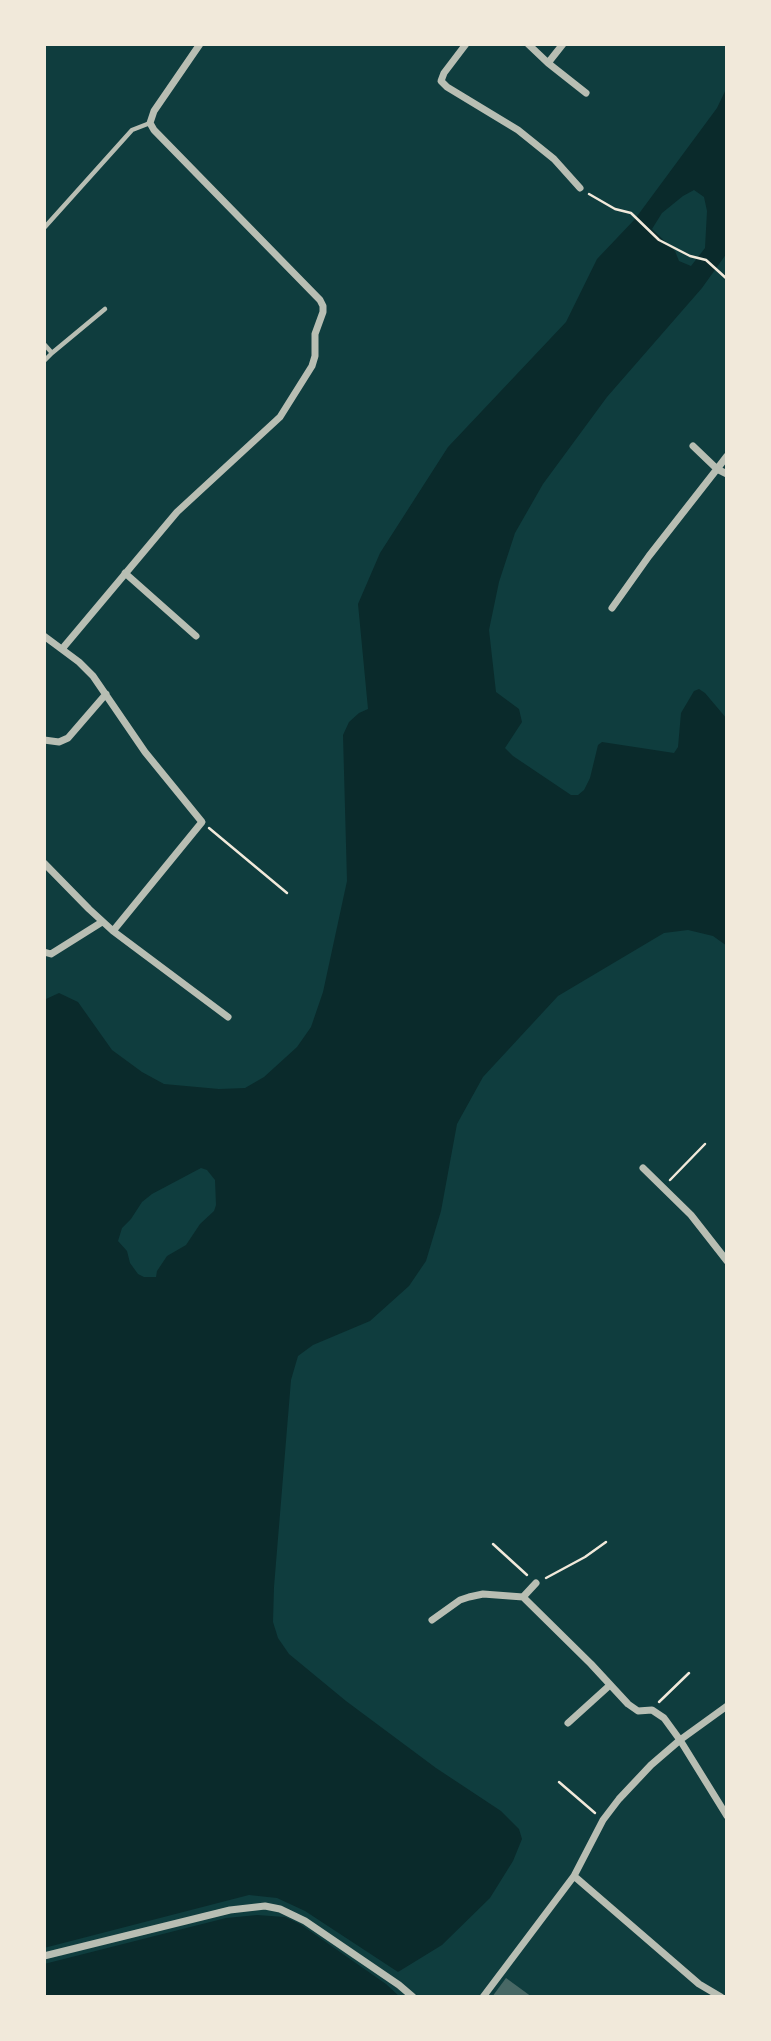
<!DOCTYPE html>
<html>
<head>
<meta charset="utf-8">
<style>
  body { margin:0 }
  #map { position:relative; width:771px; height:2041px; overflow:hidden; background:#0f3d3e; font-family:Montserrat,sans-serif }
  canvas { display:block }
  .frame { position:absolute; inset:0; border:46px solid #f1e9da; pointer-events:none }
</style>
</head>
<body>
<div id="map">
<canvas width="771" height="2041"></canvas>
<div class="frame"></div>
</div>
<script>
const g = document.querySelector('canvas').getContext('2d');
g.lineJoin = 'round';
function paint(path, color) {
  g.fillStyle = color;
  g.fill(path, 'evenodd');
}
function toPath(rows) {
  const path = new Path2D();
  for (const r of rows) {
    path.moveTo(r[0], r[1]);
    for (let i = 2; i < r.length; i += 2) path.lineTo(r[i], r[i + 1]);
  }
  return path;
}
function stroke(path, color, width, dash) {
  g.strokeStyle = color;
  g.lineWidth = width;
  g.lineCap = dash ? 'butt' : 'round';
  g.setLineDash(dash || []);
  g.stroke(path);
}
const water = toPath([
  [727,87,727,253,702,288,607,397,543,484,515,533,499,582,489,630,496,692,519,709,522,722,505,748,513,756,571,795,578,795,584,790,590,778,598,745,602,742,674,753,678,747,681,713,694,691,699,689,705,693,727,719,727,946,713,936,688,930,664,933,558,996,483,1077,457,1124,441,1211,426,1261,409,1286,370,1321,313,1345,298,1356,291,1380,274,1587,273,1622,278,1638,289,1654,346,1701,436,1768,501,1811,519,1829,522,1839,513,1861,490,1898,442,1945,398,1972,305,1911,277,1898,249,1895,44,1948,44,1003,46,999,59,993,78,1002,112,1050,142,1072,164,1084,219,1089,245,1088,264,1077,297,1047,311,1027,323,992,347,881,343,735,349,722,359,713,368,709,358,604,380,553,448,447,566,322,597,259,635,219,717,108],
  [694,190,704,197,707,211,705,248,691,266,679,261,675,251,652,229,662,213,683,196],
  [201,1168,207,1170,215,1180,216,1205,214,1211,200,1224,186,1245,167,1256,157,1271,156,1277,144,1277,138,1274,130,1263,127,1251,118,1241,122,1228,131,1219,142,1202,152,1194],
  [257,1915,285,1917,300,1924,386,1984,400,1997,44,1997,44,1964,226,1918]
]);
const building = toPath([
  [506,1978,532,1997,492,1997]
]);
const path = toPath([
  [589,194,615,209,631,213,659,240,690,256,706,260,727,279],
  [209,828,287,893],
  [670,1180,705,1144],
  [493,1544,527,1575],
  [546,1578,585,1557,606,1542],
  [659,1702,689,1673],
  [559,1782,595,1813]
]);
const service = toPath([
  [44,228,132,130,150,123],
  [44,344,52,353,44,361],
  [52,353,105,309]
]);
const minor = toPath([
  [466,44,444,73,441,81,447,87,518,130,554,159,580,188],
  [528,44,548,63,586,93],
  [548,63,563,44],
  [693,446,717,469,727,456],
  [125,573,196,636],
  [612,608,649,556,717,469,727,474],
  [44,636,79,662,93,676,145,752,202,822,113,931,228,1017],
  [62,649,177,512,280,417,312,366,315,356,315,334,323,312,323,306,320,300,154,130,150,123,154,111,200,44],
  [44,740,59,742,68,738,106,694],
  [44,863,89,909,113,931],
  [44,952,51,954,102,922],
  [643,1168,691,1215,727,1261],
  [536,1583,523,1597,591,1664,628,1704,638,1711,652,1710,664,1718,680,1740,727,1816],
  [432,1620,460,1600,469,1597,483,1594,523,1597],
  [568,1723,610,1685],
  [574,1876,699,1984,721,1997],
  [44,1956,230,1910,265,1906,280,1909,305,1921,399,1985,413,1997],
  [483,1997,574,1876,603,1820,619,1799,651,1765,680,1740,727,1706]
]);
paint(water, '#0a2a2b');
paint(building, '#486865');
stroke(path, '#f1e9da', 2.5);
stroke(service, '#b8beb3', 4.5);
stroke(minor, '#b8beb3', 7);
</script>
</body>
</html>
